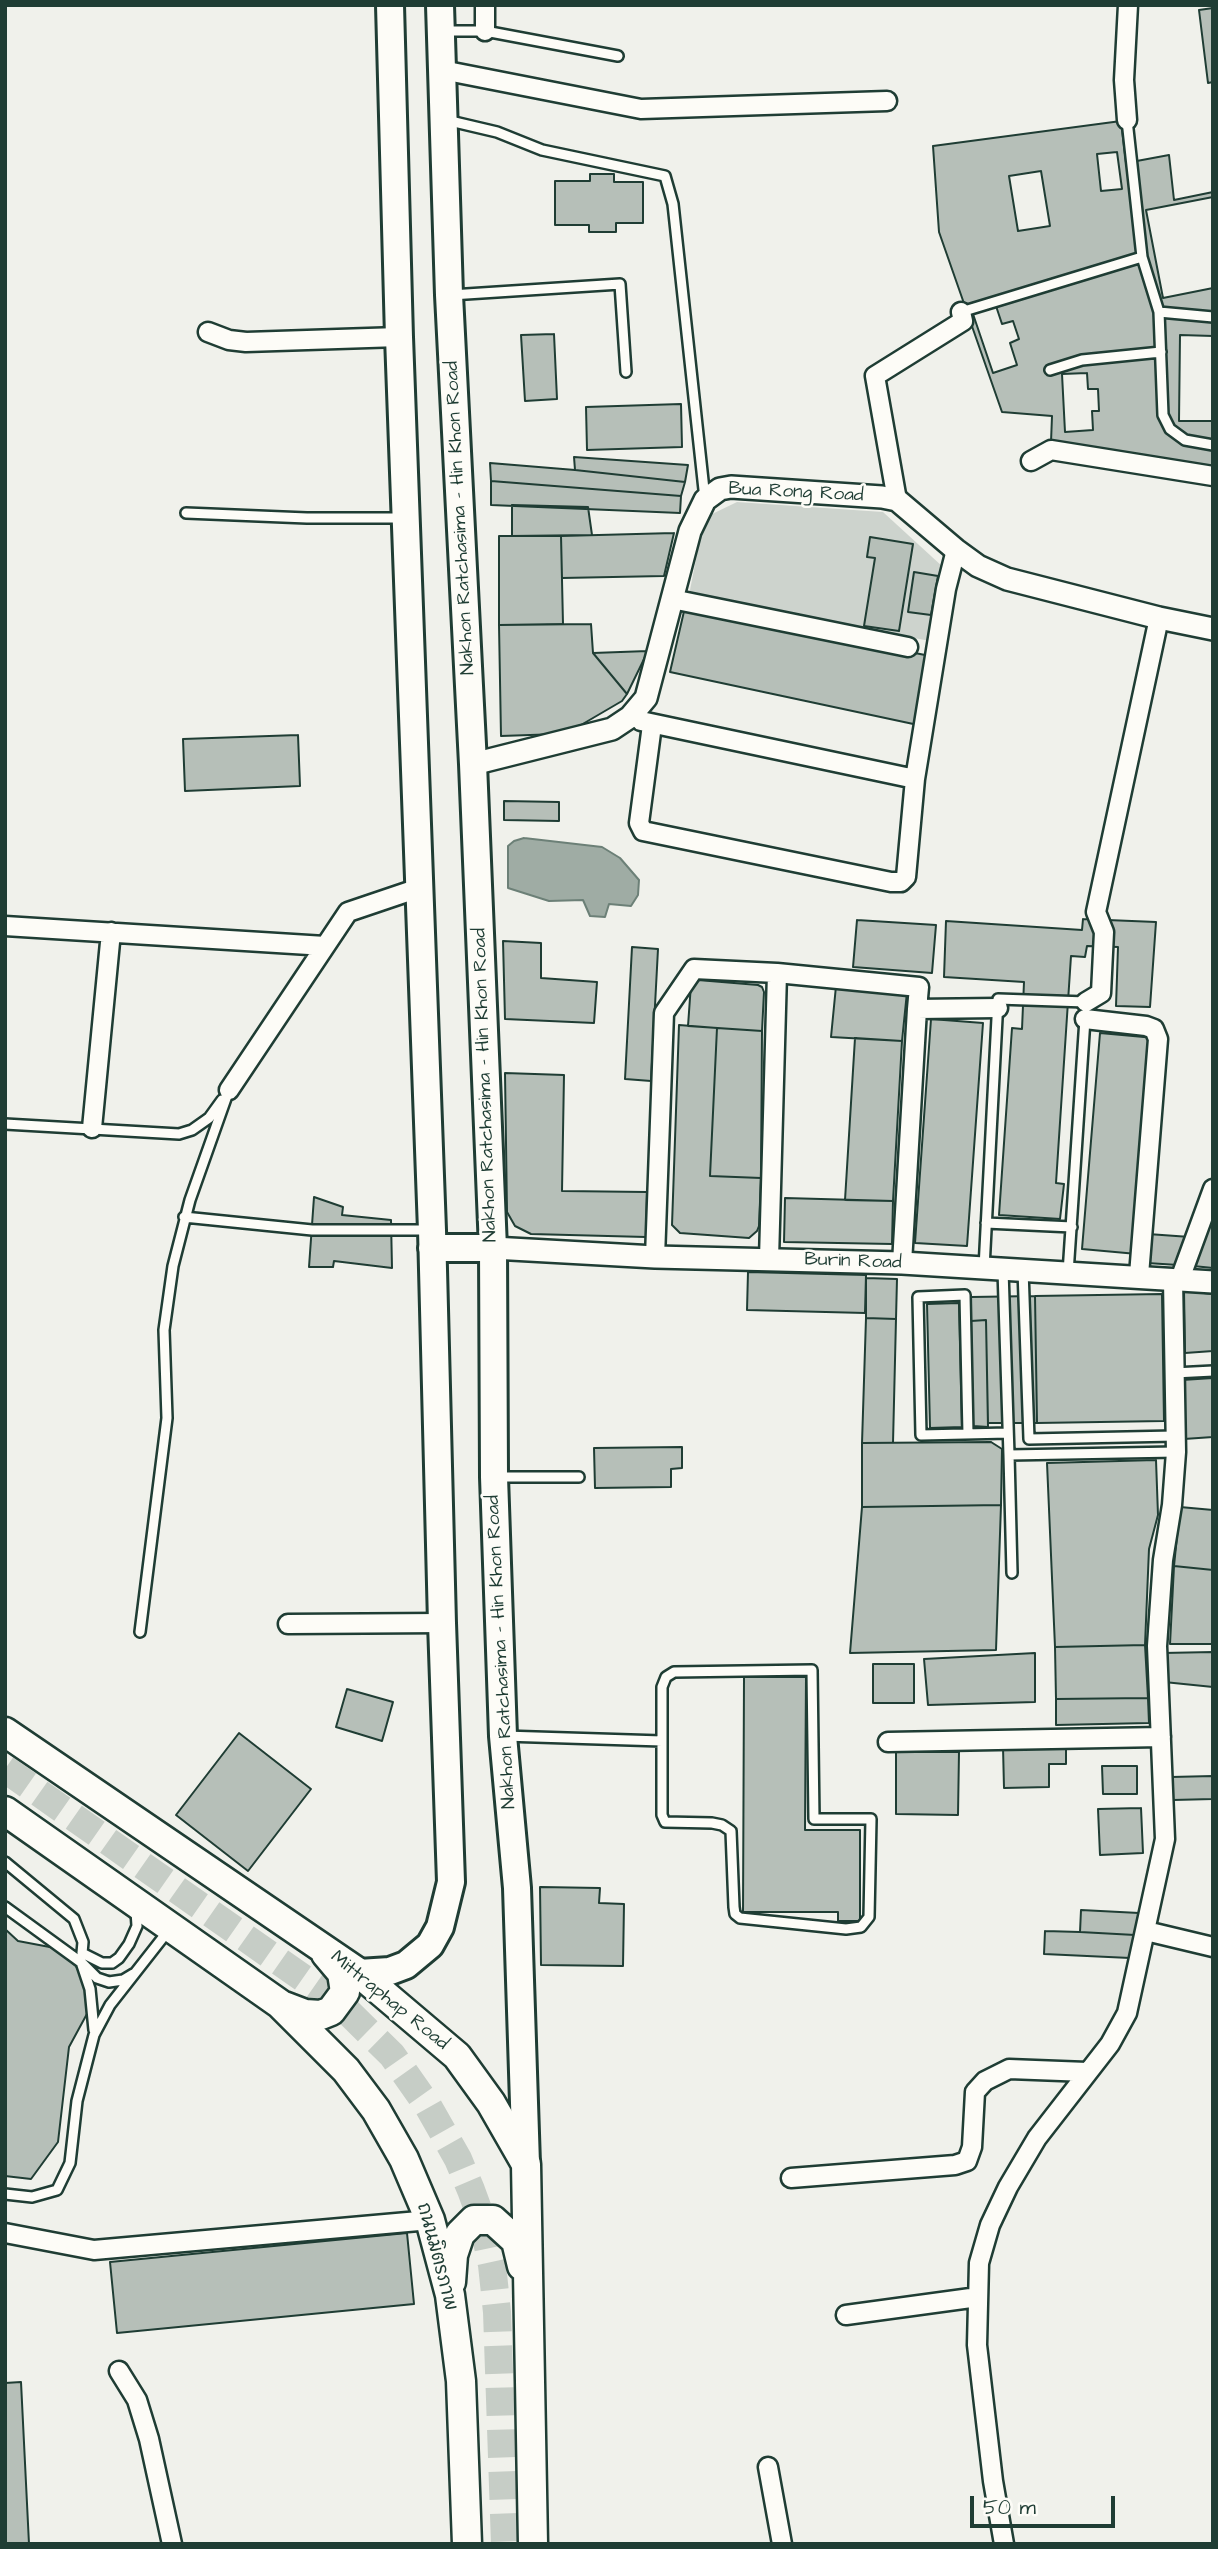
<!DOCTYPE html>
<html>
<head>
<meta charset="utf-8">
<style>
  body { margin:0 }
  #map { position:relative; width:1218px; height:2549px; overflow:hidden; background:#f0f1eb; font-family:"Architects Daughter",sans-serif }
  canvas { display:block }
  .frame { position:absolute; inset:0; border:7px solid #1f3d34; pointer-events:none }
  .scale { position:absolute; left:970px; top:2496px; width:145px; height:32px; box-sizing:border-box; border:4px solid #1f3d34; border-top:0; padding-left:9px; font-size:21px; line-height:24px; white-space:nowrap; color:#1f3d34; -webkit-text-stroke:5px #fdfcf7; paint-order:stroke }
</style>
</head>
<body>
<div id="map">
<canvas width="1218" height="2549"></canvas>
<div class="frame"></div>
<div class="scale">50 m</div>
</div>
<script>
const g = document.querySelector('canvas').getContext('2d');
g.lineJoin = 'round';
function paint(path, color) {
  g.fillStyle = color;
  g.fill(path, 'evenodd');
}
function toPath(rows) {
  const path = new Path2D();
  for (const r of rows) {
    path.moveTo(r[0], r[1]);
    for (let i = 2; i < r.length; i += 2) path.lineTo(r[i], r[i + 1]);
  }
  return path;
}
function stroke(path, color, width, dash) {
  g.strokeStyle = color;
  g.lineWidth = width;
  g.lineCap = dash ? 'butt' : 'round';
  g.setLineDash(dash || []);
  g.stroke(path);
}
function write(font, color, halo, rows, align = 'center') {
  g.font = font + ' "Architects Daughter","Playpen Sans Thai",sans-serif';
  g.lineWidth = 5;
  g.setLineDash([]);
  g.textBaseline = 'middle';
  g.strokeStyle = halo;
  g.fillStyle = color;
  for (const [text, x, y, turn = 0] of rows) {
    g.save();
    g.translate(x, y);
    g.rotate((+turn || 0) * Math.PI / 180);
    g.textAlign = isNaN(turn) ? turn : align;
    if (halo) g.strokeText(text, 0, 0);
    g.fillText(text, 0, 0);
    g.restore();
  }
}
const green = toPath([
  [737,502,883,512,943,567,930,641,689,595,703,524,708,516]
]);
const water = toPath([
  [524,838,602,847,620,858,639,880,638,895,631,906,609,904,605,917,590,916,583,900,549,901,508,888,508,846,514,841,524,838]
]);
const building = toPath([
  [1213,8,1213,82,1208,83,1199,10,1213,8],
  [1121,121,1126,163,1169,155,1174,200,1213,192,1213,469,1051,442,1052,416,1002,412,939,232,933,146,1121,121],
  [1117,152,1122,189,1101,191,1097,154,1117,152],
  [1041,171,1050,226,1018,231,1009,176,1041,171],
  [590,174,614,174,614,182,643,182,643,223,616,223,616,232,589,232,589,225,555,225,555,181,590,181,590,174],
  [1213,197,1213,288,1163,298,1146,210,1213,197],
  [996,306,1002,324,1013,321,1019,339,1010,343,1017,365,993,373,973,314,996,306],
  [554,334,557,399,525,401,521,335,554,334],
  [1180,335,1213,336,1213,421,1179,421,1180,335],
  [1087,373,1088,389,1098,389,1099,411,1092,411,1093,430,1065,432,1062,374,1087,373],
  [681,404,682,447,587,450,586,407,681,404],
  [574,457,688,465,685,482,575,470,574,457],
  [490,463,575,470,685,482,681,496,491,481,490,463],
  [491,481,681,496,680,513,491,505,491,481],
  [512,505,588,507,592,535,512,536,512,505],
  [674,533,664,576,562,578,561,536,674,533],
  [499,536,561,536,563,624,499,625,499,536],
  [870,537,913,544,899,631,864,626,875,558,867,557,870,537],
  [914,572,938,576,931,615,908,612,914,572],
  [685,607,930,656,918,725,670,672,685,607],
  [591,624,593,653,627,694,622,701,581,725,559,734,501,736,499,625,591,624],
  [648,651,627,694,593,653,648,651],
  [298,735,300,786,185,791,183,739,298,735],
  [504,801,559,802,559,821,504,820,504,801],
  [1083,919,1156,922,1150,1007,1116,1006,1118,947,1087,946,1085,957,1071,956,1056,1183,1064,1184,1060,1219,999,1215,1012,1028,1022,1029,1024,982,944,977,946,921,1082,930,1083,919],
  [857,920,936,925,932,973,853,967,857,920],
  [503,941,541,943,541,978,597,982,594,1023,505,1019,503,941],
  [632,947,658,949,651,1081,625,1079,632,947],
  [698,980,758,985,762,987,764,992,762,1031,688,1026,691,984,698,980],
  [836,986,907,992,902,1041,831,1037,836,986],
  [931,1019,983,1023,967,1246,915,1243,931,1019],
  [679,1025,717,1028,710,1176,761,1178,759,1226,757,1231,749,1238,680,1233,672,1225,679,1025],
  [717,1028,762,1031,761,1178,710,1176,717,1028],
  [1100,1033,1155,1038,1137,1254,1082,1249,1100,1033],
  [855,1038,902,1041,893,1201,845,1200,855,1038],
  [505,1073,564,1075,562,1191,647,1192,646,1237,531,1234,515,1226,507,1212,505,1073],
  [314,1197,343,1207,342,1215,391,1220,392,1268,334,1261,333,1267,309,1267,314,1197],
  [785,1198,893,1201,892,1244,784,1242,785,1198],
  [1206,1219,1213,1222,1213,1268,1193,1266,1206,1219],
  [1148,1234,1190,1237,1178,1265,1147,1263,1148,1234],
  [748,1272,866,1275,865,1313,747,1310,748,1272],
  [866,1278,897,1279,896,1319,866,1318,866,1278],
  [1184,1291,1213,1294,1213,1351,1185,1353,1184,1291],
  [1162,1294,1164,1421,1037,1423,1035,1296,1162,1294],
  [1035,1296,1037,1423,988,1423,986,1320,971,1321,971,1297,1035,1296],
  [959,1303,962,1427,930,1428,927,1304,959,1303],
  [866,1318,896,1319,893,1443,862,1443,866,1318],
  [986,1320,988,1427,973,1426,971,1321,986,1320],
  [1213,1378,1213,1437,1184,1439,1182,1380,1213,1378],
  [991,1442,1002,1449,1001,1505,862,1507,862,1443,991,1442],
  [682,1447,682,1468,671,1469,671,1487,595,1488,594,1448,682,1447],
  [1156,1460,1158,1515,1149,1549,1145,1645,1055,1647,1047,1463,1156,1460],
  [1001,1505,996,1650,850,1653,862,1507,1001,1505],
  [1180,1507,1213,1510,1213,1570,1174,1566,1180,1507],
  [1174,1566,1213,1570,1212,1644,1170,1644,1174,1566],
  [1145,1645,1148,1698,1056,1699,1055,1647,1145,1645],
  [1213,1652,1213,1687,1164,1682,1163,1653,1213,1652],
  [1035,1653,1035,1702,928,1705,924,1659,1035,1653],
  [873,1664,914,1664,914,1703,873,1703,873,1664],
  [744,1677,806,1677,805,1830,860,1830,860,1921,838,1921,838,1912,743,1912,744,1677],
  [347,1689,393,1702,382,1741,336,1727,347,1689],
  [1148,1698,1149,1723,1056,1725,1056,1699,1148,1698],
  [239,1733,311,1789,248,1871,176,1815,239,1733],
  [1066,1746,1066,1764,1049,1764,1049,1787,1004,1788,1003,1747,1066,1746],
  [896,1752,959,1752,958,1815,896,1814,896,1752],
  [1102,1766,1137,1766,1137,1794,1103,1794,1102,1766],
  [1213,1776,1213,1799,1173,1800,1171,1777,1213,1776],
  [1141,1808,1143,1853,1100,1855,1098,1809,1141,1808],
  [540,1887,600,1888,599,1903,624,1904,623,1966,541,1965,540,1887],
  [1081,1910,1139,1913,1135,1935,1080,1932,1081,1910],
  [5,1929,18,1941,55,1948,76,1966,87,1987,88,2012,69,2047,58,2142,31,2179,5,2176,5,1929],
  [1045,1931,1080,1932,1135,1935,1130,1958,1044,1954,1045,1931],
  [407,2233,414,2304,117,2333,110,2262,407,2233],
  [21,2382,29,2544,5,2544,5,2383,21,2382]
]);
const trunkTunnel = toPath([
  [5,1769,340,2004,392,2055,428,2106,458,2159,471,2190,483,2223,492,2265,497,2312,505,2544]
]);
const service = toPath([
  [442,31,485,31,618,56],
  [446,120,497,132,542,150,665,176,673,204,705,499],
  [1142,257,1159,312,1163,415,1170,429,1185,440,1213,445],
  [451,295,620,284,626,372],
  [961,312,1142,257,1127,120],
  [1159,312,1213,317],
  [1050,370,1082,360,1161,352],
  [186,513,307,518,401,518],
  [5,1124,179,1134,192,1130,209,1118,222,1100],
  [184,1217,312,1230,431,1230],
  [986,1223,1072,1227],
  [984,1268,998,999,1086,1002,1086,1005],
  [1003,1270,1009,1455,1176,1452],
  [1023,1270,1029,1439,1175,1436],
  [1068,1273,1085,1019],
  [1174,1373,1213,1371],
  [968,1434,965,1295,918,1297,921,1435,1008,1433],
  [1009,1455,1012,1573],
  [496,1477,579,1477],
  [140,1632,167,1418,164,1330,173,1266,190,1200,229,1090],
  [812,1670,814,1819,871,1819,869,1917,861,1927,846,1929,740,1918,735,1914,734,1907,731,1831,722,1825,712,1823,665,1822,662,1815,662,1687,666,1677,674,1672,812,1670],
  [504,1736,662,1741],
  [5,1862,74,1919,83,1942,82,1953,102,1963,112,1963,119,1958,129,1944,137,1926,136,1911],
  [5,1907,82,1963,97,1978,109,1982,123,1980,133,1974],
  [82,1965,90,1989,94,2030],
  [5,2194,32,2197,57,2190,70,2163,77,2101,94,2035,110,2005,168,1931]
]);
const minor = toPath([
  [485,5,485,31],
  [442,70,641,109,887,101],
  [1127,120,1124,80,1128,5],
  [208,332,229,340,246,342,399,337],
  [1031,461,1051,450,1213,476],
  [897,500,875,376,963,321,961,312],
  [672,599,908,647],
  [641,721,915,779],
  [652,725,639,823,643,831,891,882,901,882,906,877,915,779,946,589,956,550],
  [5,926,325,946],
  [1086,1002,1101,993,1104,932,1096,912,1159,618],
  [1085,1019,1146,1026,1154,1029,1158,1039,1139,1275],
  [229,1090,348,912,419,888],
  [92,1128,111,932],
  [655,1257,664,1013,694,969,777,973,919,987,917,1009,998,1008],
  [769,1259,777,973],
  [902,1263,917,1009],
  [1180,1279,1213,1189],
  [288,1624,442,1623],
  [888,1742,1161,1737],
  [1146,1931,1213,1947],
  [791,2178,955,2165,967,2161,972,2147,975,2092,985,2081,1009,2069,1087,2072],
  [5,2233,94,2250,430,2220],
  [846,2315,978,2297],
  [119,2371,137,2400,149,2439,172,2544],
  [768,2467,782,2544],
  [1004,2544,993,2481,977,2345,979,2263,990,2225,1008,2187,1037,2138,1110,2044,1127,2013,1165,1839,1157,1646,1163,1560,1172,1505,1176,1452,1173,1280]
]);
const tertiary = toPath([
  [473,764,612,729,630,717,646,698,690,531,705,500,720,489,731,487,882,497,897,500,956,550,978,566,1007,579,1159,618,1213,629],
  [493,1248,655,1257,902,1263,1213,1282]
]);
const primary = toPath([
  [440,5,449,295,473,764,493,1248,494,1477,503,1736,517,1888,526,2164],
  [432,1248,493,1248],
  [359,1973,390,1971,406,1965,430,1945,440,1927,451,1882,442,1623,432,1230,399,337,390,5]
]);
const trunk = toPath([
  [5,1732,359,1973,457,2056,491,2103,526,2164,533,2544],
  [5,1811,280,2004,346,2070,376,2110,404,2159,430,2220,450,2295,461,2381,467,2544],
  [284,2006,305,2014,321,2015,331,2011,345,1992,342,1973,326,1954],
  [451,2282,453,2255,460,2234,474,2220,493,2220,516,2241,522,2266]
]);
const streetNames = [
  ["Bua Rong Road",796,493,3],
  ["Nakhon Ratchasima - Hin Khon Road",461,518,-93],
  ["Nakhon Ratchasima - Hin Khon Road",486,1085,-92],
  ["Burin Road",853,1262,2],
  ["Nakhon Ratchasima - Hin Khon Road",502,1652,-93],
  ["Mittraphap Road",389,2001,39],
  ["ถนนมิตรภาพ",436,2257,75]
];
paint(green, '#cdd3cd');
paint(water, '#9faca4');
stroke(water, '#6c8077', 2);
paint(building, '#b6bfb8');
stroke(building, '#1f3d34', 2);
stroke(trunkTunnel, '#c6cdc6', 28, [28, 14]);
stroke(service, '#1f3d34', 14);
stroke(minor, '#1f3d34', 23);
stroke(tertiary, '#1f3d34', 26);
stroke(primary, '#1f3d34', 32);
stroke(trunk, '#1f3d34', 33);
stroke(service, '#fdfcf7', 9);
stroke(minor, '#fdfcf7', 18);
stroke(tertiary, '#fdfcf7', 21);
stroke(primary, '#fdfcf7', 26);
stroke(trunk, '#fdfcf7', 28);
write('19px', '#1f3d34', '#fdfcf7', streetNames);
</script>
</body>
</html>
